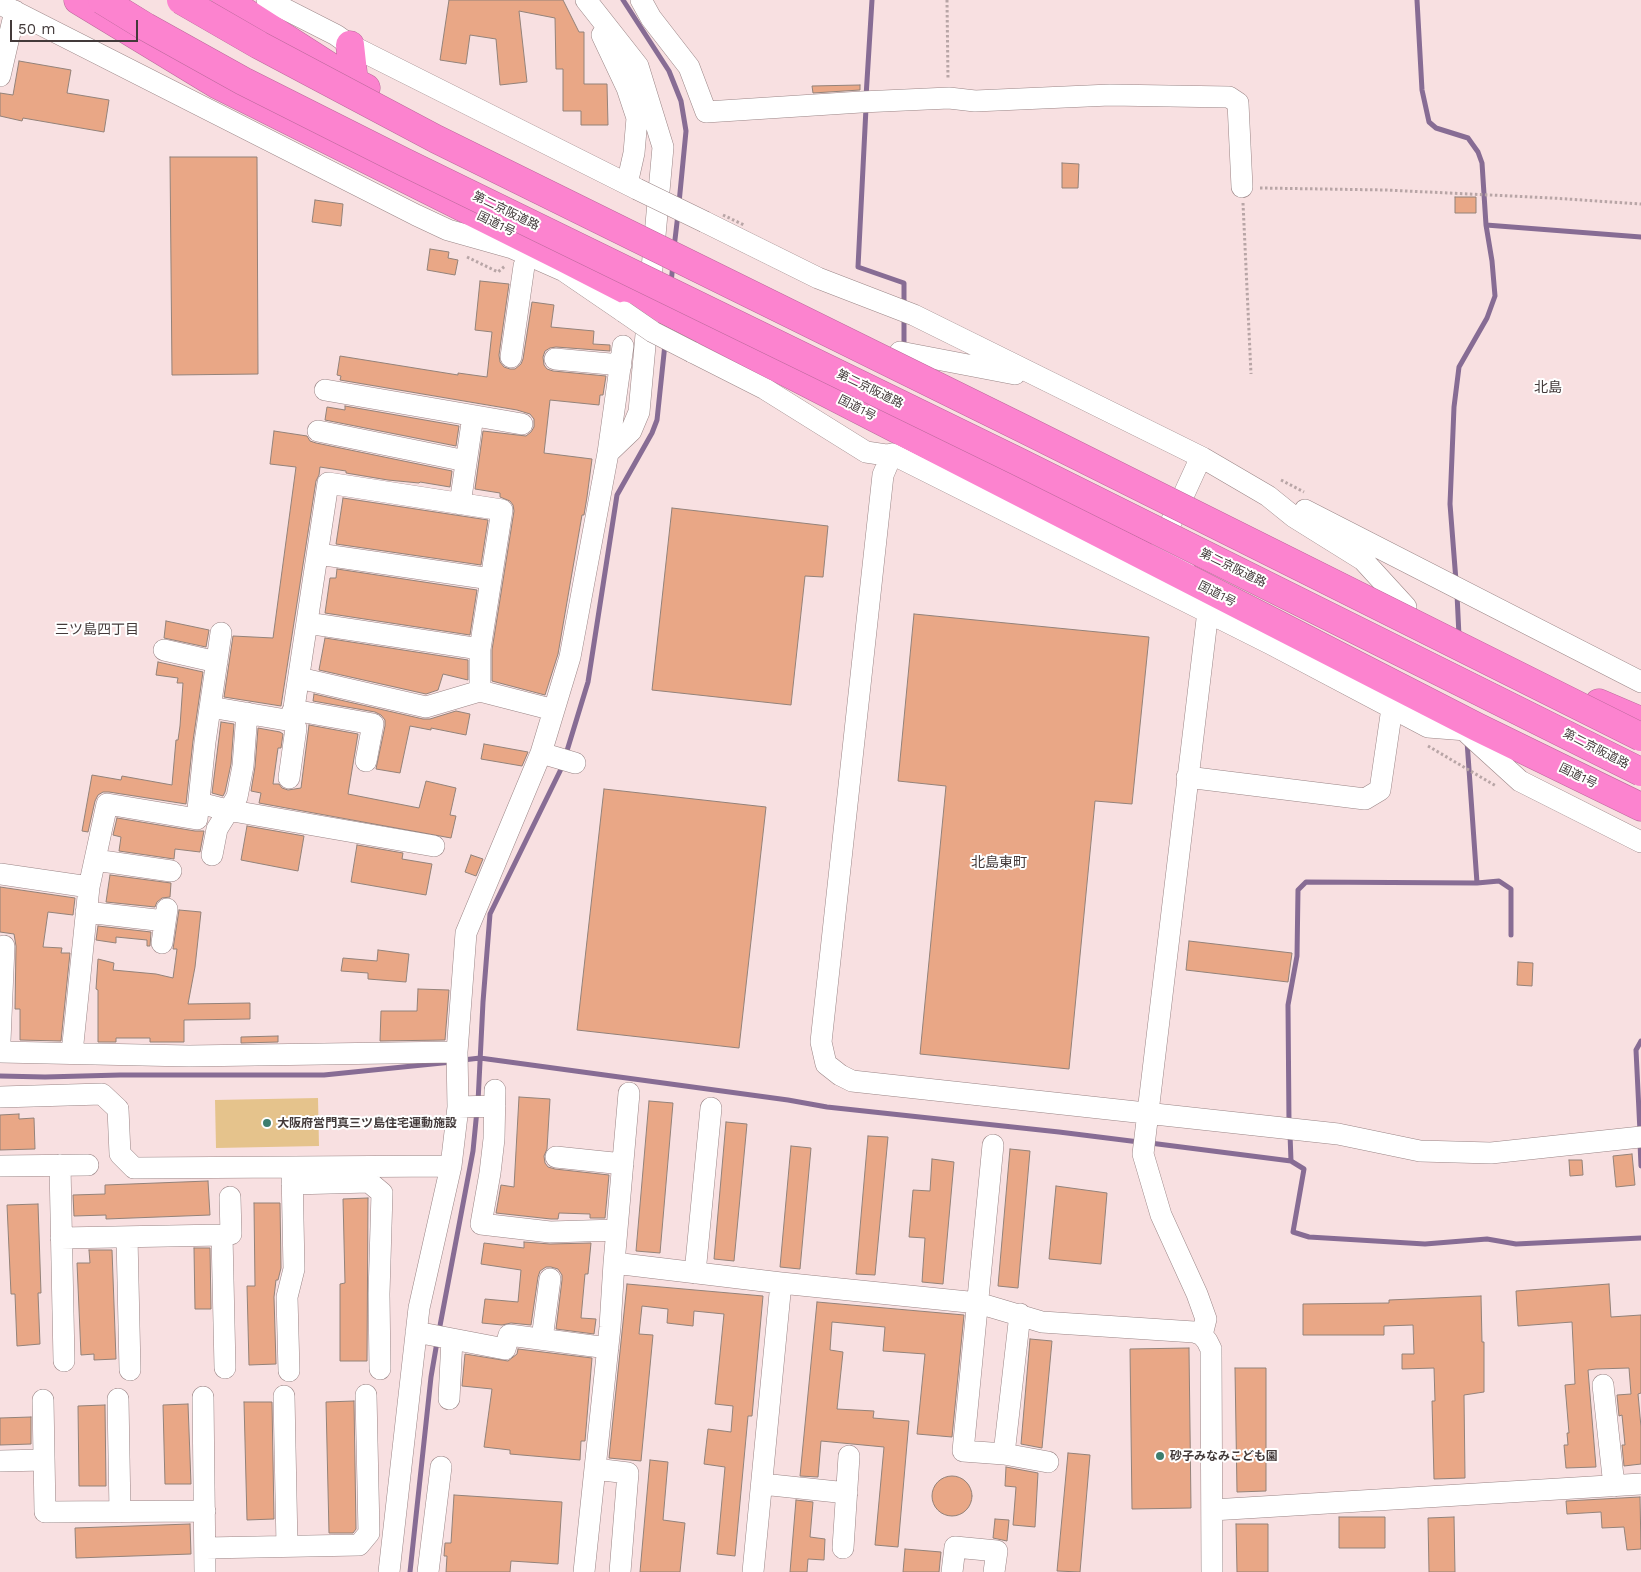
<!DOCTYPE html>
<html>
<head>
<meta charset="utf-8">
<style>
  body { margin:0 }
  #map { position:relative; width:1641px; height:1572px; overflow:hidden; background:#f8e0e1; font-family:"Work Sans",sans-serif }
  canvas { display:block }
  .scale { position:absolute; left:10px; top:20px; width:128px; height:22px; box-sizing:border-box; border:2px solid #433a3a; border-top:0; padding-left:6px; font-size:15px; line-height:18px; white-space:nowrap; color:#433a3a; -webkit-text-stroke:4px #fff; paint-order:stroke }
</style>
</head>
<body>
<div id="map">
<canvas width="1641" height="1572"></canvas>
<div class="scale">50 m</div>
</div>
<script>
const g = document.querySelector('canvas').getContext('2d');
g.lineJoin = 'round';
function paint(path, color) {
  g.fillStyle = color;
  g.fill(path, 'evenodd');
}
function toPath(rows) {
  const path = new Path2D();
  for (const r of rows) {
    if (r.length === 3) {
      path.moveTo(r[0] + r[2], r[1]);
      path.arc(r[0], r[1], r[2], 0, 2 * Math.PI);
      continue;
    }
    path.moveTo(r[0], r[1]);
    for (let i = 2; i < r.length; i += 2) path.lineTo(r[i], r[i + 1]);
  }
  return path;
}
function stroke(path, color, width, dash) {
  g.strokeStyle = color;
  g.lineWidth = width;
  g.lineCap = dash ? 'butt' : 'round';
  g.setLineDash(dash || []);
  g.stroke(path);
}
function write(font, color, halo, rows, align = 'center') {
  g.font = font + ' "Work Sans","Noto Sans JP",sans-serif';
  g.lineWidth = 4;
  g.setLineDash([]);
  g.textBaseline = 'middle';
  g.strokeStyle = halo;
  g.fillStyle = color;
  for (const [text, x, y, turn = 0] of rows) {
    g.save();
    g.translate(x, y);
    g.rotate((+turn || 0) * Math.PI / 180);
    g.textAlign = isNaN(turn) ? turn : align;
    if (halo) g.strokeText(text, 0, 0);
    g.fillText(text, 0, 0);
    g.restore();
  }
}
const green = toPath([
  [318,1098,319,1146,216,1148,215,1100]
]);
const stream = toPath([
  [623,0,669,71,681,101,686,131,679,203],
  [1417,0,1422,90,1429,122,1436,128,1468,138,1478,152,1482,163,1486,225,1492,261,1495,296,1487,318,1459,367,1454,407,1450,504,1456,581],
  [866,97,872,0],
  [866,108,858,267,904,283,904,307],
  [1486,225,1641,237],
  [674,248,678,214],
  [671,283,673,264],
  [904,347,904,318],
  [1457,594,1459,636],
  [1467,741,1477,883],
  [566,754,588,682,617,495,652,433,657,420,665,344],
  [463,1060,480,1058,788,1100,827,1107,1059,1132,1139,1142],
  [0,1076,45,1077,120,1075,324,1075,452,1062],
  [478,1102,483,1002,490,914,563,765],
  [1289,1123,1288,1005,1297,956,1298,890,1306,882,1477,883,1499,881,1511,889,1511,935],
  [1640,1132,1636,1050,1641,1041],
  [1290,1134,1291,1161],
  [1150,1143,1291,1161,1304,1169,1293,1232,1309,1237,1425,1244,1487,1239,1516,1244,1641,1238],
  [1640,1143,1641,1166],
  [439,1331,473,1151,477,1110],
  [410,1572,431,1377,437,1342]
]);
const building = toPath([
  [449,0,563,0,579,32,584,32,584,84,607,84,608,125,581,125,581,111,563,111,563,69,556,69,555,18,519,11,527,82,500,85,496,39,470,35,466,64,440,60,449,0],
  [19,61,71,70,67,93,109,100,104,132,23,118,22,121,0,116,0,93,13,95,19,61],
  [860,85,860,90,813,93,812,86,860,85],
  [170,157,257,157,258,374,172,375,170,157],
  [1062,163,1079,164,1078,188,1062,188,1062,163],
  [1455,197,1476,197,1476,213,1455,213,1455,197],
  [315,200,343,204,341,226,312,222,315,200],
  [430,249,449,252,448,258,458,260,455,275,427,270,430,249],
  [480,281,509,284,499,355,500,362,504,367,510,369,515,369,521,364,523,359,532,302,554,305,551,327,594,331,593,344,610,345,610,351,556,347,550,348,545,351,543,357,544,365,547,369,553,371,606,376,603,395,600,395,599,405,550,400,544,453,592,459,587,497,584,515,582,515,558,654,545,695,492,681,492,650,514,511,513,505,510,501,500,497,500,493,475,489,483,431,526,436,531,432,534,427,534,419,530,414,517,410,340,380,341,376,337,375,340,356,458,375,458,373,487,377,492,332,475,330,480,281],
  [345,406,459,426,456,446,325,420,327,407,345,410,345,406],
  [274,431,307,436,310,441,316,443,452,471,450,487,420,482,419,483,388,480,346,473,346,471,320,467,319,475,316,481,281,706,224,697,233,636,273,638,296,467,270,464,274,431],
  [343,498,488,520,481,565,336,544,343,498],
  [672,508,828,526,823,577,805,576,791,705,652,690,672,508],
  [337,569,477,590,470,635,325,613,330,578,336,578,337,569],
  [914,614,1149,637,1132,804,1095,801,1069,1069,920,1054,946,786,898,781,914,614],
  [166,621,209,630,206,647,164,638,166,621],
  [325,638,468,660,468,680,443,674,438,690,426,694,319,670,325,638],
  [158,662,203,672,193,741,186,804,109,792,103,792,98,795,95,801,88,832,82,831,92,775,121,780,122,776,172,785,176,740,178,740,180,726,183,683,177,683,178,678,156,675,158,662],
  [314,694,423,719,430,719,456,711,470,714,466,735,431,728,431,730,410,726,400,773,376,769,385,726,385,720,381,715,375,712,313,701,314,694],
  [221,722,234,724,231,764,225,792,223,796,212,793,221,722],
  [309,725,358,734,348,794,419,808,426,781,456,788,450,815,456,816,451,838,259,803,261,793,251,791,255,767,258,728,280,732,283,734,281,748,278,748,273,784,279,784,282,788,288,790,301,788,309,725],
  [484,744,528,752,522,766,481,759,484,744],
  [604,789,766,807,739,1048,577,1030,604,789],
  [117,818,195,831,204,831,200,852,175,849,174,859,119,851,121,837,113,835,117,818],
  [247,826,304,836,298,871,241,860,247,826],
  [357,845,403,853,402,859,432,864,426,895,351,882,357,845],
  [471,855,483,859,476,876,465,872,471,855],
  [110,875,171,883,170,897,162,898,157,902,155,907,106,902,110,875],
  [0,887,75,898,73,915,48,912,43,947,62,948,61,953,70,953,61,1041,20,1040,20,1009,15,1009,16,946,14,934,0,932,0,887],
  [179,910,201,912,195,967,188,1004,250,1003,250,1019,184,1020,184,1042,150,1042,150,1038,116,1038,116,1042,98,1042,98,990,96,989,98,959,114,963,113,970,156,974,173,978,177,949,173,949,179,910],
  [98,926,151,932,150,946,147,946,147,940,116,937,116,943,96,940,98,926],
  [1189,941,1292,953,1288,982,1186,970,1189,941],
  [378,950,409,954,406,982,368,979,368,973,341,971,343,958,377,961,378,950],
  [1518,962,1533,963,1532,986,1517,985,1518,962],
  [418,989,449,990,445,1040,380,1041,381,1011,417,1011,418,989],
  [278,1036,278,1042,241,1043,241,1037,278,1036],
  [519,1097,550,1099,547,1149,544,1156,545,1163,548,1167,555,1169,609,1175,605,1218,590,1218,590,1214,559,1213,558,1219,551,1219,496,1213,501,1185,514,1187,519,1097],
  [649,1101,673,1103,660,1253,636,1251,649,1101],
  [19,1114,19,1119,34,1118,35,1149,0,1150,0,1115,19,1114],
  [726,1122,747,1124,734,1261,714,1259,726,1122],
  [868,1136,888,1137,875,1275,856,1274,868,1136],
  [791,1146,811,1148,800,1269,780,1267,791,1146],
  [1010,1149,1030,1151,1018,1288,998,1286,1010,1149],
  [1632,1154,1635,1185,1616,1187,1613,1156,1632,1154],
  [932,1159,954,1162,943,1284,922,1282,925,1238,909,1237,913,1190,930,1191,932,1159],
  [1569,1160,1582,1160,1583,1175,1570,1176,1569,1160],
  [208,1181,210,1215,106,1219,106,1215,74,1216,73,1195,105,1194,105,1185,208,1181],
  [1056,1186,1107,1193,1101,1264,1049,1259,1056,1186],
  [368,1198,367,1361,340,1361,340,1284,345,1283,343,1199,368,1198],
  [254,1203,280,1203,281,1268,278,1280,276,1280,274,1297,276,1364,249,1365,247,1286,255,1286,254,1203],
  [38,1204,41,1293,38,1293,40,1344,17,1346,15,1294,11,1294,7,1205,38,1204],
  [524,1242,550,1244,591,1243,588,1274,585,1274,581,1318,596,1319,594,1334,556,1329,562,1280,562,1275,558,1269,551,1267,546,1267,540,1271,538,1277,531,1325,511,1323,502,1325,482,1323,485,1299,518,1302,521,1270,481,1264,484,1243,524,1248,524,1242],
  [194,1248,210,1248,211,1309,195,1309,194,1248],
  [89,1250,112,1250,116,1359,94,1360,94,1354,81,1355,77,1263,90,1263,89,1250],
  [627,1284,763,1296,752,1416,748,1416,735,1556,717,1554,725,1467,704,1464,708,1429,731,1432,733,1406,715,1404,724,1314,694,1311,693,1326,667,1323,668,1309,642,1306,639,1334,653,1335,641,1461,609,1458,627,1284],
  [1609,1284,1611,1317,1641,1315,1641,1393,1638,1394,1641,1427,1641,1464,1624,1466,1622,1445,1625,1445,1622,1415,1619,1416,1617,1395,1631,1394,1629,1368,1596,1369,1588,1370,1596,1467,1566,1468,1564,1445,1568,1445,1567,1433,1569,1433,1565,1385,1575,1384,1572,1322,1518,1326,1516,1291,1609,1284],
  [1481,1296,1482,1342,1484,1342,1484,1392,1464,1395,1465,1478,1434,1479,1432,1401,1435,1401,1434,1368,1402,1369,1402,1354,1414,1354,1413,1325,1384,1326,1384,1335,1303,1335,1303,1304,1389,1303,1389,1300,1481,1296],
  [817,1302,964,1315,952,1437,917,1434,925,1354,883,1351,885,1327,832,1322,830,1350,843,1352,837,1409,874,1411,873,1418,909,1421,898,1547,875,1545,884,1447,821,1441,818,1477,800,1476,817,1302],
  [1030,1339,1052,1341,1042,1448,1021,1444,1030,1339],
  [1189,1348,1191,1508,1132,1509,1130,1349,1189,1348],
  [518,1349,592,1358,585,1441,581,1441,580,1460,510,1454,510,1450,484,1447,492,1389,462,1386,465,1354,508,1361,517,1354,518,1349],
  [1235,1368,1266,1368,1266,1491,1237,1492,1235,1368],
  [354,1401,356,1529,353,1533,329,1533,326,1402,354,1401],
  [244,1402,272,1402,274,1519,247,1520,244,1402],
  [188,1404,191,1484,165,1484,163,1405,188,1404],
  [105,1405,106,1486,79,1486,78,1406,105,1405],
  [31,1417,31,1444,0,1445,0,1418,31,1417],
  [1068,1453,1090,1455,1080,1572,1057,1571,1068,1453],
  [650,1460,668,1462,663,1520,685,1523,680,1572,640,1572,650,1460],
  [1006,1467,1038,1473,1035,1527,1013,1525,1016,1487,1005,1486,1006,1467],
  [952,1496,20],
  [454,1495,562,1502,558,1564,511,1561,510,1572,446,1572,447,1556,444,1556,445,1543,451,1543,454,1495],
  [1640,1497,1641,1549,1627,1550,1624,1527,1602,1528,1601,1512,1567,1514,1566,1501,1640,1497],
  [796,1500,813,1502,810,1537,825,1539,824,1560,808,1559,807,1572,790,1572,796,1500],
  [1339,1517,1385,1517,1385,1548,1339,1548,1339,1517],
  [1454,1517,1455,1572,1429,1572,1428,1518,1454,1517],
  [995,1519,1009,1520,1007,1541,993,1538,995,1519],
  [190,1524,191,1554,76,1558,75,1528,190,1524],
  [1236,1524,1268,1524,1268,1572,1237,1572,1236,1524],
  [905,1549,941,1552,939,1572,903,1572,905,1549]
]);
const path = toPath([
  [947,0,948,80],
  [1260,188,1386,190,1552,198,1641,204],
  [1243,203,1251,374],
  [467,257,498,272,505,266],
  [1281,480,1304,492],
  [1428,746,1496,786]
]);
const minor = toPath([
  [267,0,336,35,350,45,637,189],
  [586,0,638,66,663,147,639,412,631,431,608,453],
  [641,0,651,18,689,67,706,112,861,102,949,98,975,101,1110,95,1229,97,1238,103,1242,187],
  [0,4,416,215,448,230,512,248,564,271,624,312],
  [602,35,627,88,637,118,634,153,627,184],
  [0,76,15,11],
  [705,222,818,278,914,315,1203,458,1268,496,1294,517,1363,560,1406,607],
  [692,352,765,389,866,452,886,455,892,454,1271,644,1428,727,1479,731],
  [900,352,1015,374],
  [511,357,524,266,529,256],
  [555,359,621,365],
  [325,390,522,424],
  [318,431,466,461],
  [892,454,883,475,821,1042,826,1064,840,1075,852,1081,1338,1134,1420,1151,1491,1153,1641,1137],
  [460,504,473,416],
  [1305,510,1641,682],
  [318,554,491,579],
  [1185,571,1170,564,1162,542,1201,457],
  [307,623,480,649],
  [164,650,217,662],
  [299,678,426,707,480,691],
  [210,707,292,721,328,483,502,510,480,649,480,691,554,710],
  [293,710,373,724,366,761],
  [1464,730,1520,781,1641,842],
  [541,753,575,763],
  [1187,777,1365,799,1380,790,1392,708],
  [289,778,296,728,292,721],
  [199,803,227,810,434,846],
  [212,855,217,829,237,797,243,766,247,713],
  [95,860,171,871],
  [0,874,89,887],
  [86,912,165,921],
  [162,943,167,909],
  [0,1041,4,946],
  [0,1052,189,1056,457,1052],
  [72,1053,89,887,107,804,197,819,205,742,221,633],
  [495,1090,494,1139,490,1173,481,1224,550,1232,617,1230],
  [0,1097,102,1094,118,1109,120,1154,134,1168,451,1166],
  [458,1107,495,1106],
  [993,1145,963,1451,1004,1454,1048,1462],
  [556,1157,623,1164],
  [60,1165,64,1361],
  [0,1166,88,1165],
  [292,1184,369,1182,382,1193,379,1294,380,1369],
  [127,1237,130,1370],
  [61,1238,222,1235],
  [614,1263,781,1283,978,1303,1042,1322,1194,1332,1202,1335,1207,1341,1211,1349,1212,1572],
  [695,1273,711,1108],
  [416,1332,505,1349,509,1335,608,1348],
  [1202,1335,1206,1319,1197,1294,1161,1215,1143,1154,1208,611],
  [542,1339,550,1279],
  [225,1368,222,1235,231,1234,230,1197],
  [289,1371,287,1297,294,1269,292,1170],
  [1603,1385,1614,1486],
  [284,1396,287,1546],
  [203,1397,205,1572],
  [118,1399,120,1512],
  [449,1399,452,1339],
  [43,1400,45,1512,205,1511],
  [1004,1454,1020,1314],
  [0,1461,44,1460],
  [595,1469,628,1473,620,1572],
  [762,1484,847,1493],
  [1212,1510,1641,1484],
  [206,1548,359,1545,369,1533,366,1395],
  [843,1548,849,1456],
  [389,1572,419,1308,451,1166,458,1107,457,1052,466,933,541,753,570,657,608,453,623,346],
  [428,1572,441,1467],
  [584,1572,610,1327,614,1263,629,1093],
  [753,1572,781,1283],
  [952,1572,955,1547,997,1551,994,1572]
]);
const highway = toPath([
  [78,0,218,85,562,257,1477,727,1641,807],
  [226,0,354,82,366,88],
  [350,45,354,82],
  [1599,703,1641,721]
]);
const pathBridge = toPath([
  [723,215,744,225]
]);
const minorBridge = toPath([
  [637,189,705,222],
  [624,312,653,332,692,352]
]);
const highwayBridge = toPath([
  [102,0,146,27,243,81,404,162,1019,462,1641,772],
  [181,0,259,45,436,139,1028,431,1641,737]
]);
const markers = [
  [267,1123,5,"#3d7e6e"],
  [1160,1456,5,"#3d7e6e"]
];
const streetNames = [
  ["第二京阪道路",506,211,26],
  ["国道1号",496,224,26],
  ["第二京阪道路",870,389,26],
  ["国道1号",857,408,27],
  ["第二京阪道路",1233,568,26],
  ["国道1号",1217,594,27],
  ["第二京阪道路",1596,749,27],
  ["国道1号",1578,776,26]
];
const poiNames = [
  ["大阪府営門真三ツ島住宅運動施設",277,1123],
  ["砂子みなみこども園",1170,1456]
];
const neighbourhoodNames = [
  ["北島",1548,388],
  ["三ツ島四丁目",97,630],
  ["北島東町",999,863]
];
paint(green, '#e5c38c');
stroke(stream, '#876c94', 5);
paint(building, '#e9a786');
stroke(building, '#938279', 1);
stroke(minor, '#9a8586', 22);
stroke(highway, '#bb699b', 29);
stroke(path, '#b8a5a6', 3, [2.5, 2.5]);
stroke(minor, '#fff', 21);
stroke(highway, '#fc83cf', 28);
stroke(minorBridge, '#9a8586', 22, []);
stroke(highwayBridge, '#bb699b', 29, []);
stroke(pathBridge, '#b8a5a6', 3, [2.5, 2.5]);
stroke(minorBridge, '#fff', 21);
stroke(highwayBridge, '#fc83cf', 28);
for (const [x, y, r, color] of markers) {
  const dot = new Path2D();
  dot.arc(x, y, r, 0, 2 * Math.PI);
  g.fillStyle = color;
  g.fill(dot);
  stroke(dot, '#fff', 2);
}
write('12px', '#433a3a', '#fff', streetNames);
write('bold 12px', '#433a3a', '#fff', poiNames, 'left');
write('14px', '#433a3a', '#fff', neighbourhoodNames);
</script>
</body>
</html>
